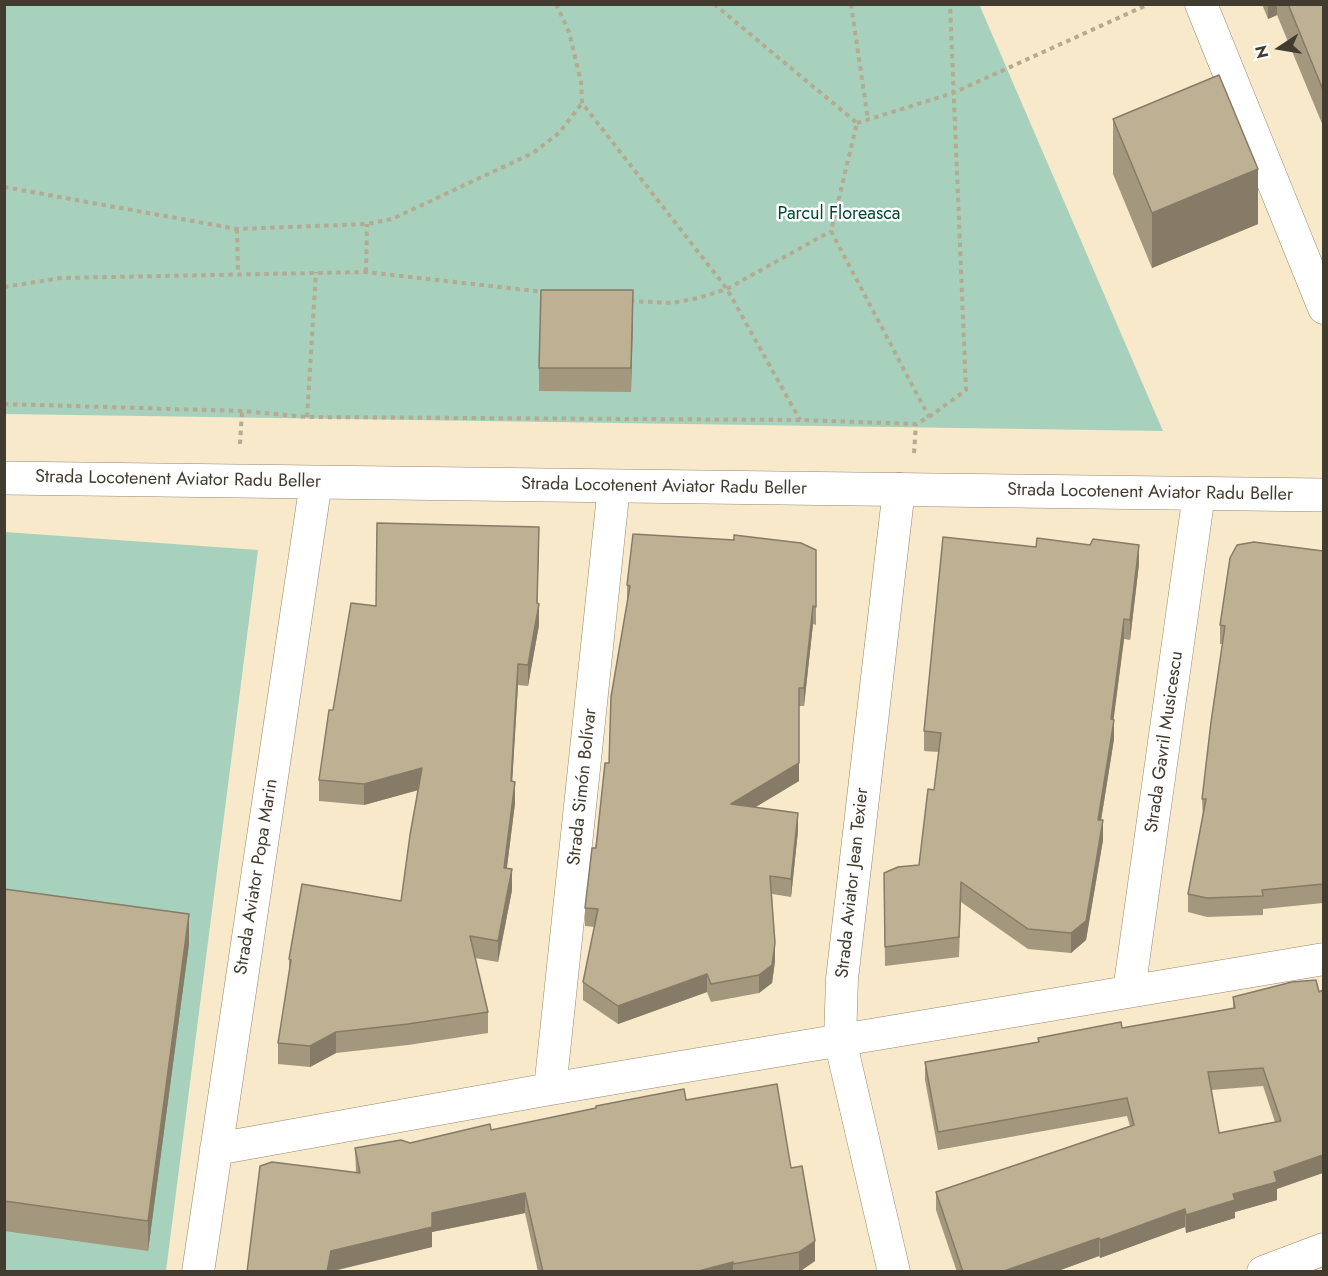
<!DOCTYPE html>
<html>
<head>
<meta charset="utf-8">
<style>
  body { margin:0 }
  #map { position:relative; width:1328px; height:1276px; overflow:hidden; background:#f7e9ca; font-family:Jost,sans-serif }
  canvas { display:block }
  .frame { position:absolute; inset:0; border:6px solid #423c30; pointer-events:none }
  .north { position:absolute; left:1250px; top:18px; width:60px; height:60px; -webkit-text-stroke:4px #fff; paint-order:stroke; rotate:258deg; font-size:16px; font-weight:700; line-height:24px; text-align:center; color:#423c30 }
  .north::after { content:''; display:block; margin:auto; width:21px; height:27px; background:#423c30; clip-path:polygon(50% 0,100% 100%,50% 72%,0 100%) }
</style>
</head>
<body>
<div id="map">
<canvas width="1328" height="1276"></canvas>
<div class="frame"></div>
<div class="north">N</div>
</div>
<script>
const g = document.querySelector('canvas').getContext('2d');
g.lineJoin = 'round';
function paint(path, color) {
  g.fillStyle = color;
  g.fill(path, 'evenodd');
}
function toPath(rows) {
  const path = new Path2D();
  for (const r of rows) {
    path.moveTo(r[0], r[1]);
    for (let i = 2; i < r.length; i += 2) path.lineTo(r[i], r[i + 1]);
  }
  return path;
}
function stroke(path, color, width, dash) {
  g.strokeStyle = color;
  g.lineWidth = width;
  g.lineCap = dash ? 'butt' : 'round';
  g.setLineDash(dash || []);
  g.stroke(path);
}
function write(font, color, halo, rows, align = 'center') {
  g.font = font + ' Jost,sans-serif';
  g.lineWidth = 5;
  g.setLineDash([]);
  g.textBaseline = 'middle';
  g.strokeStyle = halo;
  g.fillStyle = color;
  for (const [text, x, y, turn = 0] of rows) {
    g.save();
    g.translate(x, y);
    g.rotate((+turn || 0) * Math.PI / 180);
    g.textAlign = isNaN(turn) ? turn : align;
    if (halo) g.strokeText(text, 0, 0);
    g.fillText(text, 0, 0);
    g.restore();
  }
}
const green = toPath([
  [979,4,1163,431,5,414,5,5],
  [5,532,258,550,166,1271,5,1271]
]);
const path = toPath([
  [556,4,569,32,581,82,582,103,727,289,800,420],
  [714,4,857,123,831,231,929,417],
  [851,4,868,120],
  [857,123,953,93,1149,4],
  [4,187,237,229,367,224,392,219,533,153,559,133,582,103],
  [237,229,238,274],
  [366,272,367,224],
  [4,287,61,278,366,272,545,292],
  [630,301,672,303,698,298,727,289,831,231],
  [4,404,242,411,307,417,801,420,916,424,929,417,966,390,950,4],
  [307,417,316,272],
  [240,444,242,411],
  [914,453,916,424]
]);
const minor = toPath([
  [1201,4,1324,308],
  [1129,991,1199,494],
  [550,1089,614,486],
  [216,1149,550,1089,1324,959],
  [198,1272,316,482],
  [894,1272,840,1040,842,979,899,489],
  [1263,1272,1324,1249]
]);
const tertiary = toPath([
  [4,478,1324,495]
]);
const wall = toPath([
  [1262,4,1323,4,1323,126,1277,15,1268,19],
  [1113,119,1258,224,1152,268,1113,174],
  [633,314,631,392,539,391,539,368],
  [539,548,537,604,539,625,528,686,518,685,512,781,515,803,507,868,512,890,498,962,475,958,488,1012,488,1033,408,1045,336,1053,310,1067,278,1064,278,1043,289,977,289,959,401,901,418,790,364,805,319,801,319,780,333,710,376,606],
  [816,550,816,625,813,624,804,706,799,706,799,781,755,807,798,831,791,897,772,894,775,961,772,983,759,993,711,1002,707,992,618,1024,583,1000,583,982,595,927,585,926,585,908,609,763,627,603,627,585],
  [1323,551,1323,903,1263,909,1263,915,1207,917,1188,912,1188,894,1203,818,1202,799,1223,644,1220,644,1220,625],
  [1139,564,1130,640,1124,639,1113,720,1114,739,1101,820,1103,840,1086,940,1071,953,1028,949,961,902,959,957,885,966,884,873,919,865,934,790,939,752,924,751,924,731],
  [4,889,189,944,148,1251,4,1231],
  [1292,982,1277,1189,1277,1200,1235,1212,1235,1218,1186,1233,1185,1227,1100,1258,1099,1256,1055,1272,957,1272,936,1210,936,1192,1130,1126,1127,1116,938,1150,925,1080,925,1062,1038,1042,1038,1038,1122,1028,1233,1008,1233,997],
  [1263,1086,1275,1122,1219,1133,1211,1090],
  [686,1100,791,1168,815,1261,799,1272,538,1272,525,1213,432,1232,432,1247,330,1272,247,1272,356,1172,355,1148,410,1143]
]);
const shadedWall = toPath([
  [1268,4,1277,4,1277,15,1268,19],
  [1258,169,1258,224,1152,268,1152,213],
  [633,290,633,314,631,392,631,368],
  [539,527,537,615,539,604,539,625,528,686,528,665],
  [1139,545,1139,564,1130,640,1130,620],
  [813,606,813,624,804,706,804,688],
  [1124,619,1124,639,1112,732,1114,720,1114,739,1098,839,1098,820],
  [518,664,518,685,511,802,511,781],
  [799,763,799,781,731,822,731,804],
  [422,768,422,789,364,805,364,784],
  [515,782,515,803,504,889,504,868],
  [798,813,798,831,791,897,791,879],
  [1103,820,1103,840,1086,940,1071,953,1071,933],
  [512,869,512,890,498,962,498,941],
  [189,914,189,944,148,1251,148,1221],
  [775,943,775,961,772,983,759,993,759,975],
  [707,974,707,992,618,1024,618,1006],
  [336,1032,336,1053,310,1067,310,1046],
  [1323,1155,1323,1173,1277,1189,1277,1200,1235,1212,1235,1218,1186,1233,1186,1215,1233,1194,1274,1172],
  [525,1193,525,1213,432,1232,432,1247,327,1272,331,1251,432,1213],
  [1185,1209,1185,1227,1100,1258,1100,1240],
  [1099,1238,1099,1256,1055,1272,1001,1272],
  [815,1241,815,1261,799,1272,799,1252],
  [733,1262,733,1272,695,1272]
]);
const building = toPath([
  [1288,4,1323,4,1323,90,1288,4],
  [1219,75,1258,169,1152,213,1113,119,1219,75],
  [541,290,633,290,631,368,539,368,541,290],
  [377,523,539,527,537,603,539,604,528,665,518,664,511,781,515,782,504,868,512,869,498,941,470,936,488,1012,408,1024,336,1032,310,1046,278,1043,291,960,289,959,302,884,401,901,410,835,422,768,364,784,319,780,329,710,333,710,351,603,376,606,377,523],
  [633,534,734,540,734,535,801,543,816,550,816,607,813,606,804,688,799,688,799,763,731,804,798,813,791,879,770,876,775,943,772,965,759,975,711,984,707,974,618,1006,583,982,598,909,585,908,592,848,596,848,605,763,609,763,611,697,630,586,627,585,633,534],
  [943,537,1036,547,1037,538,1090,545,1093,539,1139,545,1130,620,1124,619,1111,719,1114,720,1098,820,1103,820,1086,921,1071,933,1028,929,961,882,959,937,885,947,884,873,898,867,919,865,928,789,934,790,941,733,924,731,943,537],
  [1254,542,1323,551,1323,884,1262,890,1263,896,1207,898,1188,894,1206,799,1202,799,1211,722,1225,626,1220,625,1230,558,1237,545,1254,542],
  [4,889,189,914,148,1221,4,1201,4,889],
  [1316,980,1319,992,1323,990,1323,1155,1274,1172,1277,1182,1233,1194,1235,1200,1186,1215,1185,1209,1100,1240,1099,1238,1001,1272,963,1272,936,1192,1134,1125,1127,1098,938,1132,925,1062,1039,1042,1038,1038,1121,1022,1122,1028,1235,1008,1233,997,1292,982,1316,980],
  [1263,1068,1281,1121,1219,1133,1208,1072,1263,1068],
  [777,1084,791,1168,802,1166,815,1241,799,1252,733,1264,733,1262,695,1272,543,1272,525,1193,432,1213,432,1227,331,1251,327,1272,247,1272,260,1166,272,1162,360,1173,355,1148,401,1140,410,1143,490,1124,491,1130,596,1108,596,1106,684,1089,686,1100,777,1084]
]);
const parkNames = [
  ["Parcul Floreasca",839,215]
];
const streetNames = [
  ["Strada Locotenent Aviator Radu Beller",178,480,1],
  ["Strada Locotenent Aviator Radu Beller",664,487,1],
  ["Strada Locotenent Aviator Radu Beller",1150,493,1],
  ["Strada Gavril Musicescu",1165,742,-82],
  ["Strada Simón Bolívar",583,787,-84],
  ["Strada Aviator Popa Marin",257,877,-81],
  ["Strada Aviator Jean Texier",853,883,-84]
];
paint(green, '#a7d1bc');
stroke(minor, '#96886c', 33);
stroke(tertiary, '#96886c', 34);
stroke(path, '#b4a991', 4, [4.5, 4.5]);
stroke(minor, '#fff', 32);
stroke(tertiary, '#fff', 33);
paint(wall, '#a3977e');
paint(shadedWall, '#857b67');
paint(building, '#beb093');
stroke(building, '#857b67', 1.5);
write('18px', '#004931', '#fff', parkNames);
write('18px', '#423c30', '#fff', streetNames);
</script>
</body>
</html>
